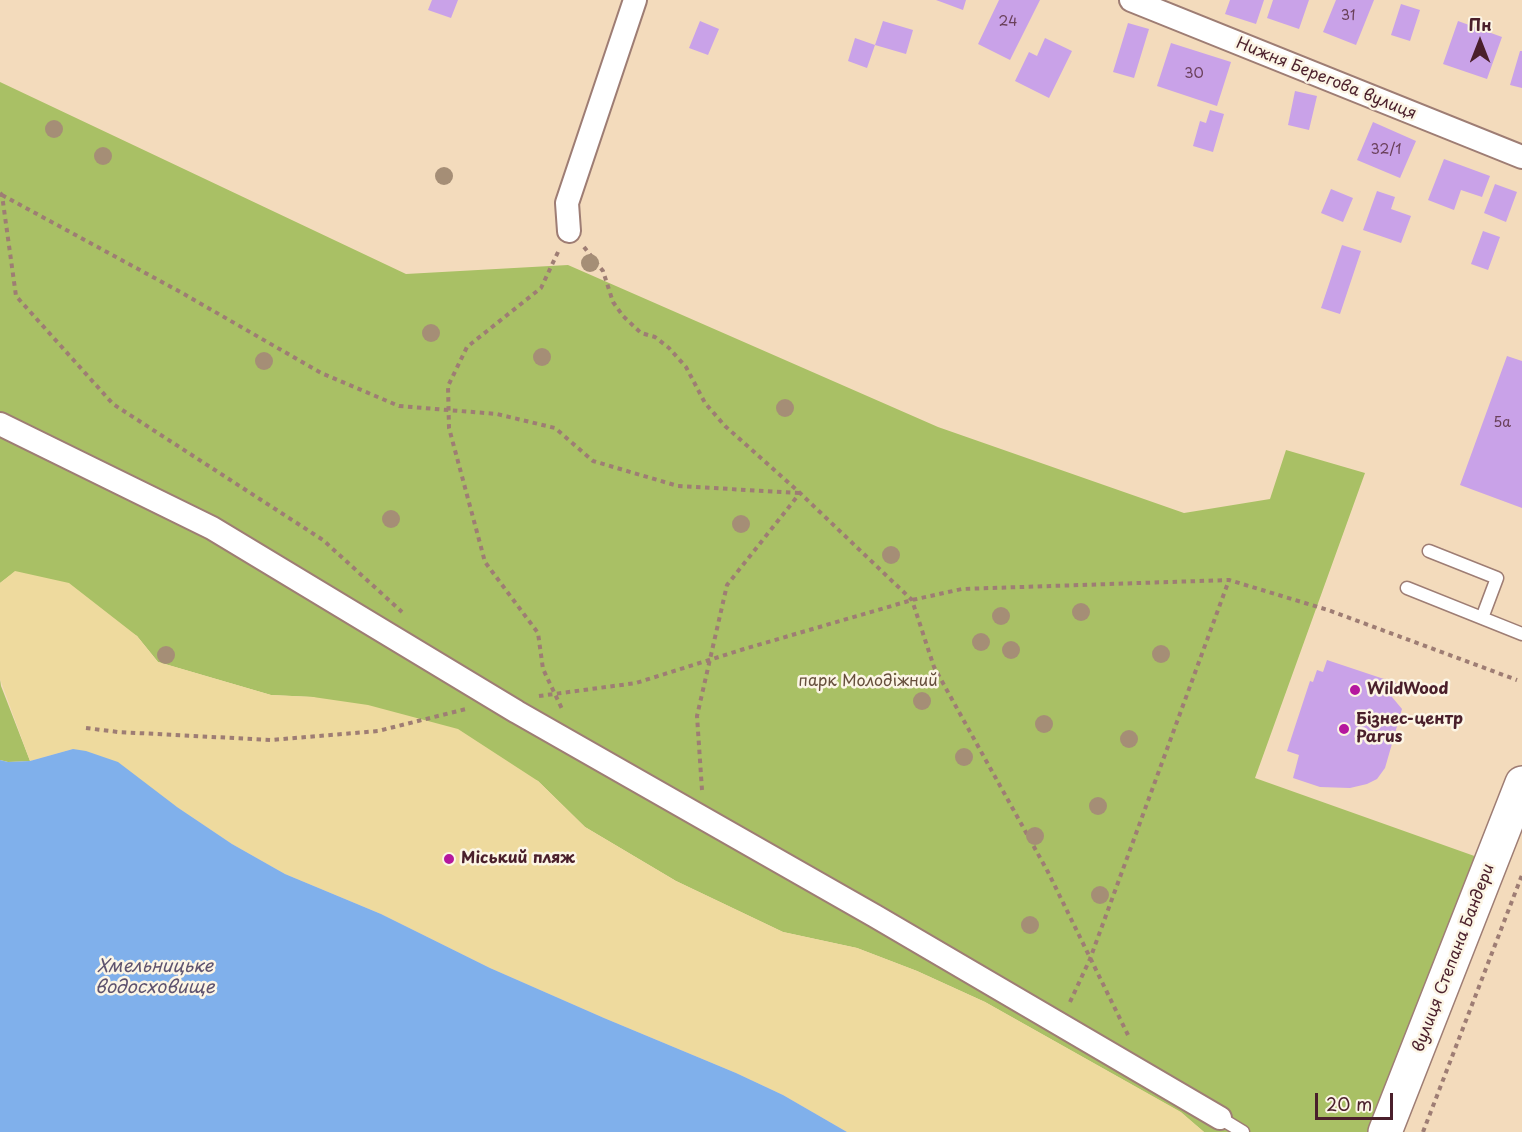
<!DOCTYPE html>
<html>
<head>
<meta charset="utf-8">
<style>
  body { margin:0 }
  #map { position:relative; width:1522px; height:1132px; overflow:hidden; background:#f3dbbc; font-family:"Playpen Sans",sans-serif }
  canvas { display:block }
  .north { position:absolute; left:1450px; top:12px; width:60px; height:60px; -webkit-text-stroke:4px #fcf5e5; paint-order:stroke; rotate:0deg; font-size:16px; font-weight:700; line-height:24px; text-align:center; color:#4a1f2b }
  .north::after { content:''; display:block; margin:auto; width:21px; height:27px; background:#4a1f2b; clip-path:polygon(50% 0,100% 100%,50% 72%,0 100%) }
  .scale { position:absolute; left:1315px; top:1093px; width:78px; height:27px; box-sizing:border-box; border:3px solid #4a1f2b; border-top:0; padding-left:8px; font-size:18px; line-height:21px; white-space:nowrap; color:#4a1f2b; -webkit-text-stroke:4px #fcf5e5; paint-order:stroke }
</style>
</head>
<body>
<div id="map">
<canvas width="1522" height="1132"></canvas>
<div class="north">Пн</div>
<div class="scale">20 m</div>
</div>
<script>
const g = document.querySelector('canvas').getContext('2d');
g.lineJoin = 'round';
function paint(path, color) {
  g.fillStyle = color;
  g.fill(path, 'evenodd');
}
function toPath(rows) {
  const path = new Path2D();
  for (const r of rows) {
    path.moveTo(r[0], r[1]);
    for (let i = 2; i < r.length; i += 2) path.lineTo(r[i], r[i + 1]);
  }
  return path;
}
function stroke(path, color, width, dash) {
  g.strokeStyle = color;
  g.lineWidth = width;
  g.lineCap = dash ? 'butt' : 'round';
  g.setLineDash(dash || []);
  g.stroke(path);
}
function write(font, color, halo, rows, align = 'center') {
  g.font = font + ' "Playpen Sans",sans-serif';
  g.lineWidth = 5;
  g.setLineDash([]);
  g.textBaseline = 'middle';
  g.strokeStyle = halo;
  g.fillStyle = color;
  for (const [text, x, y, turn = 0] of rows) {
    g.save();
    g.translate(x, y);
    g.rotate((+turn || 0) * Math.PI / 180);
    g.textAlign = isNaN(turn) ? turn : align;
    if (halo) g.strokeText(text, 0, 0);
    g.fillText(text, 0, 0);
    g.restore();
  }
}
const green = toPath([
  [0,82,406,274,568,265,938,427,1184,513,1270,499,1286,450,1365,473,1255,778,1480,858,1373,1132,1204,1132,1180,1112,985,1002,917,971,857,948,783,932,676,881,585,827,538,781,313,697,271,695,158,662,137,636,15,572,0,583],
  [0,679,1,686,30,761,8,762,0,760]
]);
const sand = toPath([
  [15,571,69,583,137,636,158,662,271,695,313,697,368,705,458,729,538,781,585,827,676,881,783,932,857,948,917,971,985,1002,1181,1112,1204,1132,847,1132,783,1095,736,1073,604,1018,490,968,381,914,285,874,232,844,177,807,73,749,30,761,0,679,0,583]
]);
const water = toPath([
  [73,749,86,751,118,762,177,807,232,844,285,874,381,914,490,968,604,1018,736,1073,783,1095,847,1132,0,1132,0,760,8,762,30,761]
]);
const building = toPath([
  [432,0,458,0,451,18,428,10],
  [936,0,966,0,963,10],
  [999,0,1040,0,1010,60,978,44],
  [1230,0,1264,0,1256,24,1225,14],
  [1273,0,1309,0,1299,29,1267,18],
  [1336,0,1374,0,1356,45,1323,32],
  [1401,4,1420,10,1410,41,1391,35],
  [700,21,719,29,708,55,689,48],
  [883,21,913,30,906,54,875,45],
  [1458,21,1502,37,1487,79,1443,64],
  [1128,23,1149,29,1134,78,1113,72],
  [855,38,875,45,867,68,848,61],
  [1045,38,1072,51,1049,98,1015,81,1029,52,1037,56],
  [1171,43,1231,62,1217,106,1157,86],
  [1520,51,1522,51,1522,88,1510,85],
  [1295,91,1317,96,1309,130,1288,125],
  [1210,110,1224,114,1213,152,1193,146,1200,121,1206,123],
  [1373,122,1416,141,1400,178,1357,160],
  [1444,159,1490,176,1482,197,1461,190,1454,210,1428,200],
  [1495,184,1517,192,1506,222,1484,213],
  [1331,189,1353,198,1343,222,1321,213],
  [1377,191,1395,197,1391,209,1411,216,1401,243,1363,230],
  [1483,231,1500,237,1488,270,1471,264],
  [1342,245,1361,251,1340,314,1321,308],
  [1507,356,1522,361,1522,508,1460,485],
  [1327,660,1396,683,1392,697,1402,709,1385,768,1377,779,1367,784,1350,788,1320,787,1293,778,1299,755,1287,751,1310,681,1313,682,1317,670,1323,672]
]);
const path = toPath([
  [0,193,2,195,16,296,113,404,323,540,402,612],
  [2,195,184,294,321,373,399,406,497,414,555,428,593,461,678,486,799,493],
  [584,247,603,271,613,302,623,316,641,333,655,337,669,348,686,367,705,403,725,426,800,493,912,600,934,667,1048,872,1128,1035],
  [558,252,541,288,467,347,448,386,449,428,485,562,538,633,543,669,563,711],
  [539,696,636,683,744,649,912,600,962,589,1229,580,1328,610,1517,680],
  [86,728,118,732,271,740,378,731,466,709],
  [702,790,697,716,727,585,800,493],
  [1070,1002,1090,959,1229,580],
  [1423,1132,1522,875]
]);
const lane = toPath([
  [1429,551,1497,578,1482,618],
  [1407,588,1522,634],
  [1220,1118,1243,1132]
]);
const street = toPath([
  [1131,0,1522,157],
  [569,231,567,203,635,0],
  [0,424,212,528,517,712,875,916,1220,1118]
]);
const primary = toPath([
  [1385,1132,1522,783]
]);
const trees = [
  [54,129],
  [103,156],
  [444,176],
  [590,263],
  [431,333],
  [542,357],
  [264,361],
  [785,408],
  [391,519],
  [741,524],
  [891,555],
  [1081,612],
  [1001,616],
  [981,642],
  [1011,650],
  [1161,654],
  [166,655],
  [922,701],
  [1044,724],
  [1129,739],
  [964,757],
  [1098,806],
  [1035,836],
  [1100,895],
  [1030,925]
];
const markers = [
  [1355,690,6,"#b5179e"],
  [1344,729,6,"#b5179e"],
  [449,859,6,"#b5179e"]
];
const numberNames = [
  ["31",1348,16],
  ["24",1008,22],
  ["30",1194,74],
  ["32/1",1386,150],
  ["5а",1502,423]
];
const streetNames = [
  ["Нижня Берегова вулиця",1326,79,22],
  ["вулиця Степана Бандери",1454,958,-69]
];
const parkNames = [
  ["парк Молодіжний",868,682]
];
const poiNames = [
  ["WildWood",1367,690],
  ["Бізнес-центр",1356,720],
  ["Parus",1356,738],
  ["Міський пляж",461,859]
];
const waterNames = [
  ["Хмельницьке",155,967],
  ["водосховище",155,988]
];
paint(green, '#a9c065');
paint(sand, '#eeda9e');
paint(water, '#80b0eb');
paint(building, '#c9a2e8');
stroke(lane, '#9e7d74', 15);
stroke(street, '#9e7d74', 26);
stroke(primary, '#9e7d74', 36);
stroke(path, '#9e7d74', 4, [4.5, 4.5]);
stroke(lane, '#fff', 12);
stroke(street, '#fff', 22);
stroke(primary, '#fff', 33);
g.fillStyle = '#a58e76';
for (const [x, y] of trees) {
  g.beginPath();
  g.arc(x, y, 9, 0, 2 * Math.PI);
  g.fill();
}
for (const [x, y, r, color] of markers) {
  const dot = new Path2D();
  dot.arc(x, y, r, 0, 2 * Math.PI);
  g.fillStyle = color;
  g.fill(dot);
  stroke(dot, '#fcf5e5', 2);
}
write('14px', '#6a405a', null, numberNames);
write('16px', '#4a1f2b', '#fcf5e5', streetNames);
write('16px', '#664f3c', '#fcf5e5', parkNames);
write('bold 16px', '#4a1f2b', '#fcf5e5', poiNames, 'left');
write('italic 18px', '#5d526e', '#fcf5e5', waterNames);
</script>
</body>
</html>
